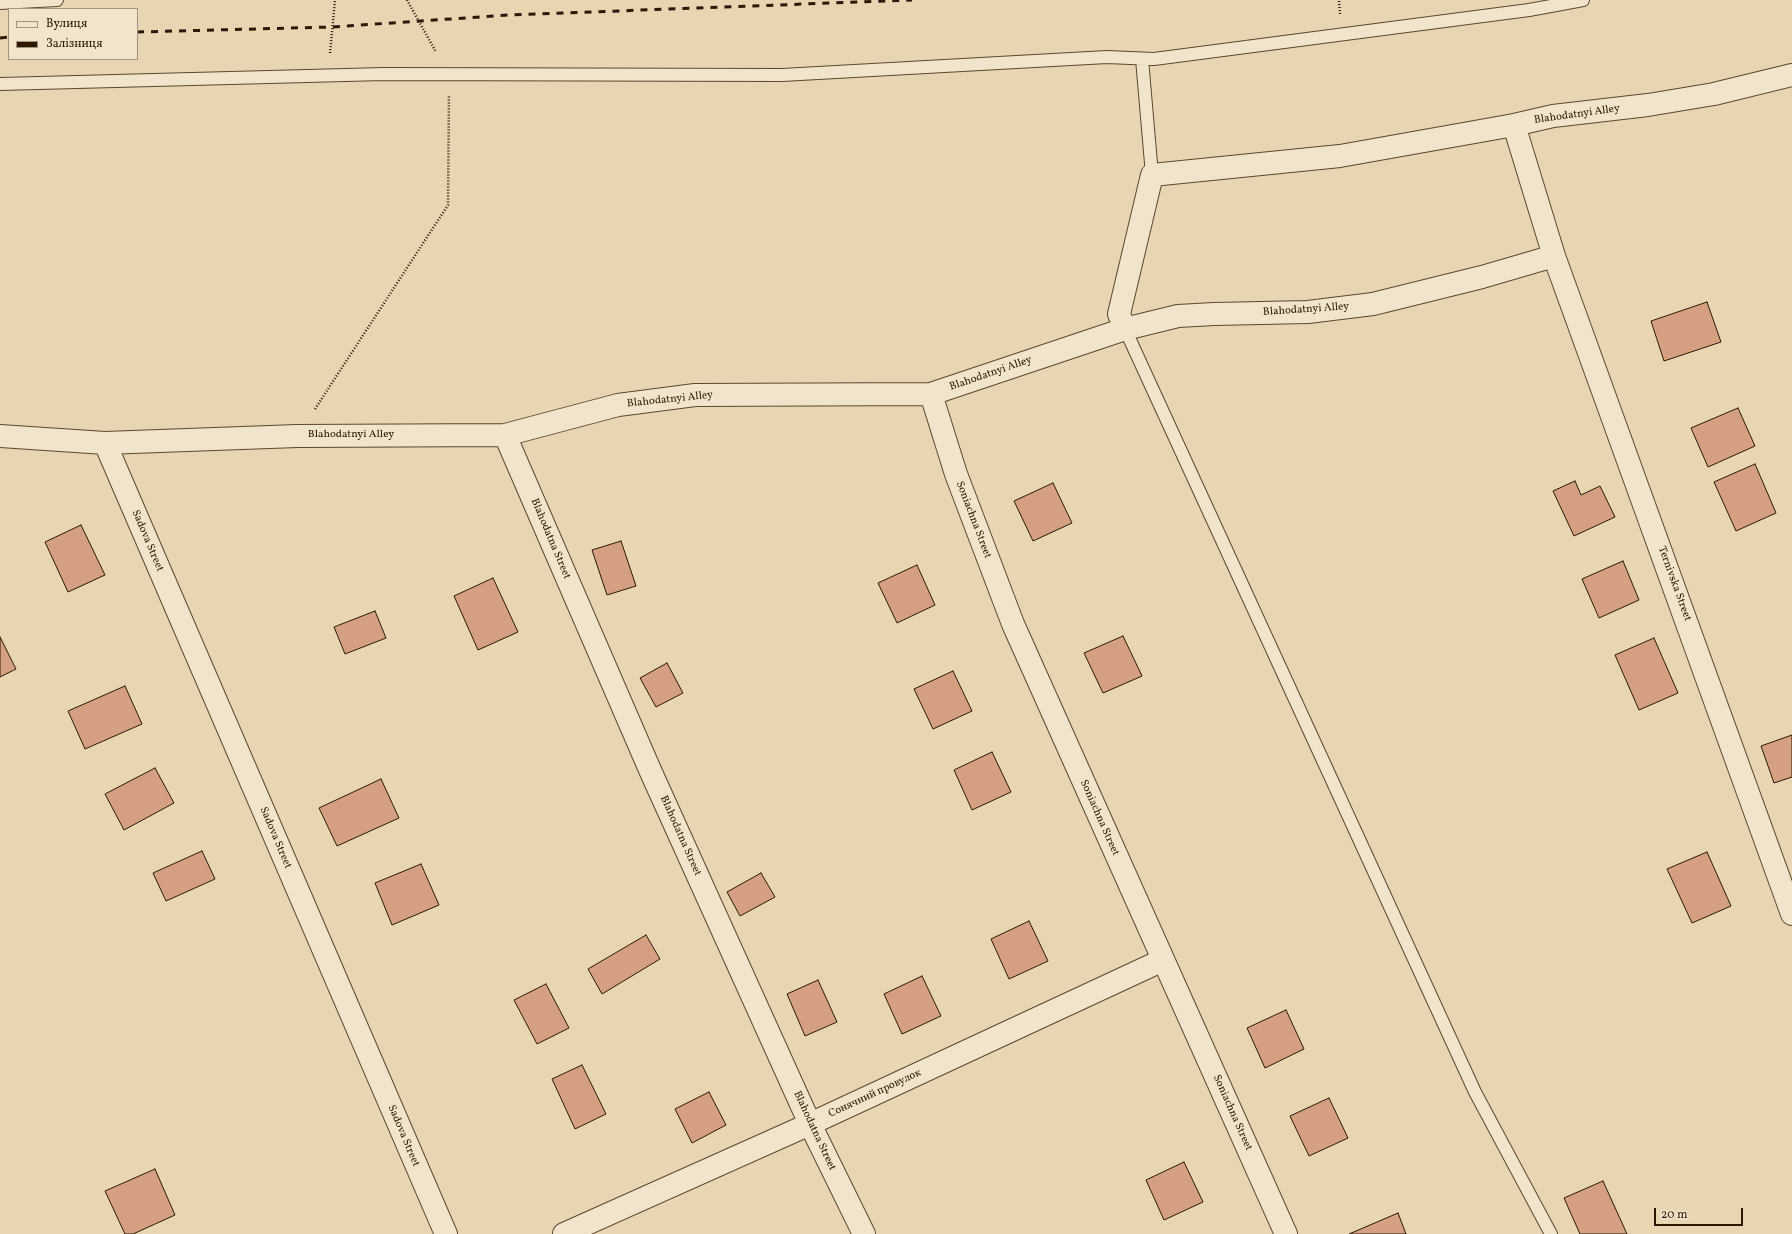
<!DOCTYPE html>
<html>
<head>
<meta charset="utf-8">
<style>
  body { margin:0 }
  #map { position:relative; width:1792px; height:1234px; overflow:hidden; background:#e8d5b1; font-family:Vollkorn,serif }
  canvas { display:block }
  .legend { position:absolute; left:8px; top:8px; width:130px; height:52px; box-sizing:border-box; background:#f0e4cc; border:1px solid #a2937c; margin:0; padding:5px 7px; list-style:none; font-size:12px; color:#2c1903 }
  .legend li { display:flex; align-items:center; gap:8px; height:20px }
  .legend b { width:20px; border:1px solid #a2937c }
  .scale { position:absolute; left:1654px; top:1208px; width:89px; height:18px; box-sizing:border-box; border:2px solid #2c1903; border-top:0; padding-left:5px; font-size:12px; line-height:14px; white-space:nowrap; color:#2c1903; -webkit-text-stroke:3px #f0e4cc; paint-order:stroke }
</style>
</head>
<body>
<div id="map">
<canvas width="1792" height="1234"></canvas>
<ul class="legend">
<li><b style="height:5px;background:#f0e4cc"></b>Вулиця</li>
<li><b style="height:5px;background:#2c1903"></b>Залізниця</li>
</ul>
<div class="scale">20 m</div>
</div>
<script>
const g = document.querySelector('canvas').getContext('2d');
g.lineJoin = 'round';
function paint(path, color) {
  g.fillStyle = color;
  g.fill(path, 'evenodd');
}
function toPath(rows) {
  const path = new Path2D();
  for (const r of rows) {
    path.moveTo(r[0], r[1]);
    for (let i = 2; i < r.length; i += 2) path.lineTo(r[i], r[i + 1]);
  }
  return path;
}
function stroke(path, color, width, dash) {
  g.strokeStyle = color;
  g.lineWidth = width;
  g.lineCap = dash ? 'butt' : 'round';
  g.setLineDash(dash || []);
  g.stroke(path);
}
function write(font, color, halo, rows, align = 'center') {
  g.font = font + ' Vollkorn,serif';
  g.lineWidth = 3.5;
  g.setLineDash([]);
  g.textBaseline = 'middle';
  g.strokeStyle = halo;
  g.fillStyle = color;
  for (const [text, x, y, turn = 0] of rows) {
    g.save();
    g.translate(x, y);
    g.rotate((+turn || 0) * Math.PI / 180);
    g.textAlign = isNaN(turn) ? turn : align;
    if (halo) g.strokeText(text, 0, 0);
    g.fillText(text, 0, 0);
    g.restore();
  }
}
const building = toPath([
  [1707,302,1721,342,1664,361,1651,321,1707,302],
  [1738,408,1755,446,1708,467,1691,428,1738,408],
  [1755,464,1776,513,1736,531,1714,482,1755,464],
  [1575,481,1581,495,1600,486,1615,517,1574,536,1553,491,1575,481],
  [1053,483,1072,523,1033,541,1014,501,1053,483],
  [81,525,105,575,68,592,45,542,81,525],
  [621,541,636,586,607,595,592,550,621,541],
  [1623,561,1639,600,1599,618,1582,579,1623,561],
  [917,565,935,605,897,623,878,583,917,565],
  [493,578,518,632,478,650,454,596,493,578],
  [375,611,386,638,345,654,334,627,375,611],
  [1123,636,1142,676,1103,693,1084,653,1123,636],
  [0,637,16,669,0,677,0,637],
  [1654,638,1678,693,1639,710,1615,655,1654,638],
  [667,663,683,693,656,707,640,678,667,663],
  [953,671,972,711,933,729,914,689,953,671],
  [125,686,142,724,85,749,68,711,125,686],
  [1792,735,1792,777,1774,783,1761,746,1792,735],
  [992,752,1011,792,972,810,954,770,992,752],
  [155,768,174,803,124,830,105,794,155,768],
  [381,779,399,818,337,846,319,808,381,779],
  [202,851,215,879,166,901,153,873,202,851],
  [1707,852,1731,906,1692,923,1667,869,1707,852],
  [421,864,439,905,392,925,375,883,421,864],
  [761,873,775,897,740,916,727,892,761,873],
  [1029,921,1048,961,1009,979,991,939,1029,921],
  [646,935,660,959,602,994,588,969,646,935],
  [922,976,941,1016,902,1034,884,994,922,976],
  [818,980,837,1022,805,1036,787,994,818,980],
  [546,984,569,1028,537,1044,514,1000,546,984],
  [1286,1010,1304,1049,1265,1068,1247,1028,1286,1010],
  [582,1065,606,1114,575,1129,552,1079,582,1065],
  [709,1092,726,1125,692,1143,675,1109,709,1092],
  [1329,1098,1348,1138,1309,1156,1290,1116,1329,1098],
  [1184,1162,1203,1202,1164,1220,1146,1180,1184,1162],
  [155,1169,175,1215,133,1234,125,1234,105,1191,155,1169],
  [1603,1181,1627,1234,1580,1234,1564,1198,1603,1181],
  [1398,1213,1406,1234,1349,1234,1398,1213]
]);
const path = toPath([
  [407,0,436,52],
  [1339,1,1340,14],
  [330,53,335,0],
  [315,409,448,205,449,95]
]);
const service = toPath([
  [0,3,57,0],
  [1142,59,1152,175],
  [0,84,384,74,782,75,1107,57,1154,59,1529,10,1583,0],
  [1125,329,1475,1092,1551,1234]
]);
const minor = toPath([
  [1554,256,1792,914],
  [1125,329,1119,314,1152,175,1340,156,1514,125],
  [931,394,956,474,1013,624,1286,1234],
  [505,435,650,770,810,1124,864,1234],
  [0,436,105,443,297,436,505,435,618,405,695,395,931,394,1125,329,1178,316,1214,314,1308,312,1373,304,1482,277,1554,256,1514,125,1553,116,1648,105,1714,94,1792,75],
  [105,443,446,1234],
  [564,1234,810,1124,1163,960]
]);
const rail = toPath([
  [137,32,332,27,509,15,912,0],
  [0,38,9,37]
]);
const streetNames = [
  ["Blahodatnyi Alley",1577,115,-8],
  ["Blahodatnyi Alley",1306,310,-4],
  ["Blahodatnyi Alley",991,374,-19],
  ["Blahodatnyi Alley",670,400,-6],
  ["Blahodatnyi Alley",351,435],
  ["Soniachna Street",973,520,69],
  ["Blahodatna Street",550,539,67],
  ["Sadova Street",147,541,67],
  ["Ternivska Street",1674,584,70],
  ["Soniachna Street",1099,818,66],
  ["Blahodatna Street",680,836,66],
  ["Sadova Street",275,838,67],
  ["Сонячний провулок",875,1094,-25],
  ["Soniachna Street",1232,1113,66],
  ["Blahodatna Street",814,1131,65],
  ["Sadova Street",403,1136,67]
];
paint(building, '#d4a081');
stroke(building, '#2c1903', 1);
stroke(service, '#5b482e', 14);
stroke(minor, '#5b482e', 24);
stroke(path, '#2c1903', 2.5, [1, 2]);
stroke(service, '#f0e4cc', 12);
stroke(minor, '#f0e4cc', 22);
stroke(rail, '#2c1903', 3, [7, 7]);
write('11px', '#2c1903', '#f0e4cc', streetNames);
</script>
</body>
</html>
